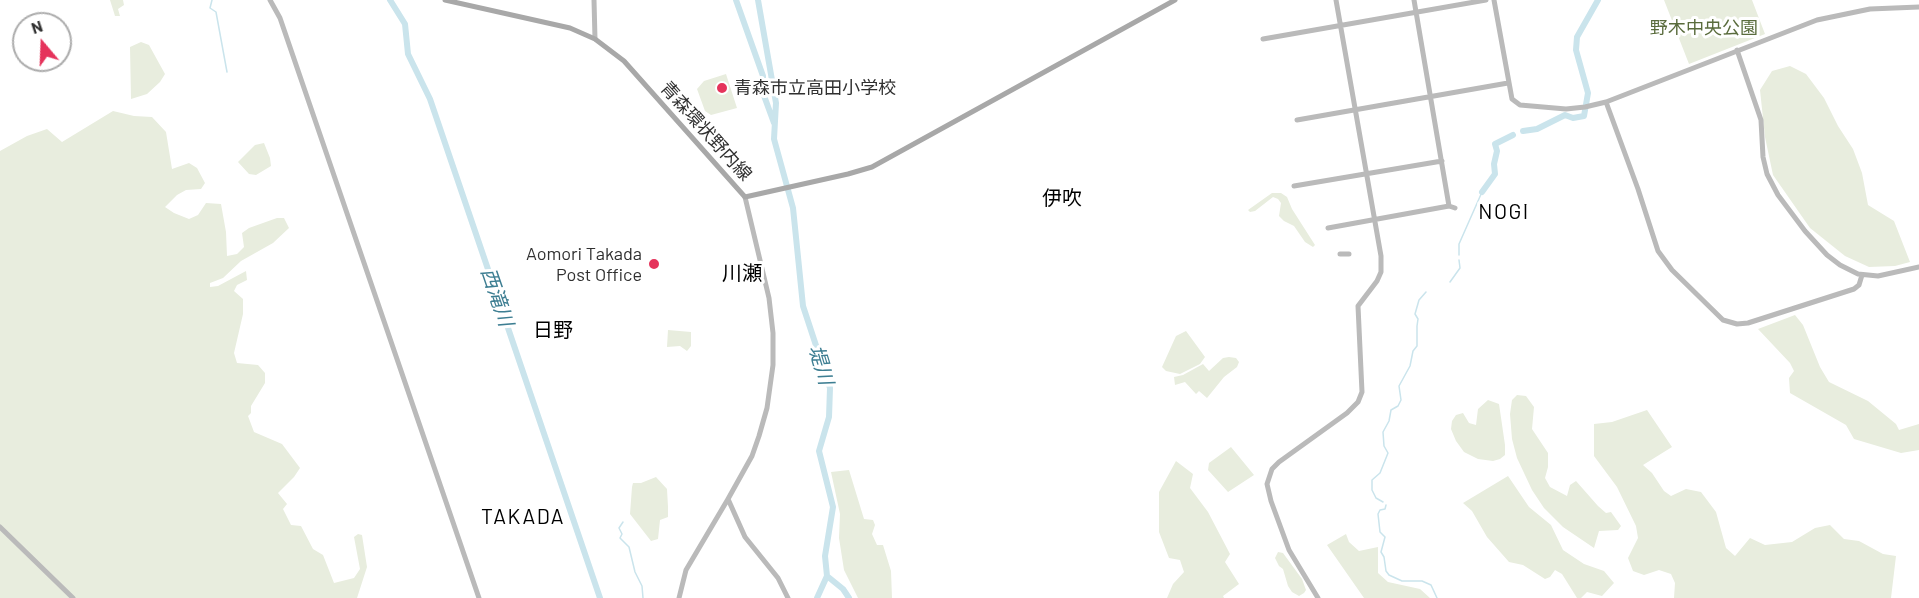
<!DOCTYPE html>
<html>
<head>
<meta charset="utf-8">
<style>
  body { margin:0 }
  #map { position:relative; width:1919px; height:598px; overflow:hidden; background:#fff; font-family:Barlow,sans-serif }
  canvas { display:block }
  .north { position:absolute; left:12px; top:12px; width:60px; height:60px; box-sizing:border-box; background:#fff; border:2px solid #acacac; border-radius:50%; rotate:341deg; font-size:16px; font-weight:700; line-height:24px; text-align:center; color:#303030 }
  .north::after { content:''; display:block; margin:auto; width:21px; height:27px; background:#e5335b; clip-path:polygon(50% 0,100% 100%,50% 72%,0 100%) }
</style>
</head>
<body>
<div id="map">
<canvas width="1919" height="598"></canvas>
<div class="north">N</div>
</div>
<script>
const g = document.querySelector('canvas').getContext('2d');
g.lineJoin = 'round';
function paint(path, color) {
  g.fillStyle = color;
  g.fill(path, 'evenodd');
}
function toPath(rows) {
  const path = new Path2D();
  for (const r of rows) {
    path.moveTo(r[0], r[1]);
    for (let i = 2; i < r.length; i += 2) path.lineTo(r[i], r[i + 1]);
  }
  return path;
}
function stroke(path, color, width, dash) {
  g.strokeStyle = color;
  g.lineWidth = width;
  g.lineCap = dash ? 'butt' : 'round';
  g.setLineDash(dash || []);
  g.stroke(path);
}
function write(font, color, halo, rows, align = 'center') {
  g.font = font + ' Barlow,"Noto Sans JP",sans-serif';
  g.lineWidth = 6;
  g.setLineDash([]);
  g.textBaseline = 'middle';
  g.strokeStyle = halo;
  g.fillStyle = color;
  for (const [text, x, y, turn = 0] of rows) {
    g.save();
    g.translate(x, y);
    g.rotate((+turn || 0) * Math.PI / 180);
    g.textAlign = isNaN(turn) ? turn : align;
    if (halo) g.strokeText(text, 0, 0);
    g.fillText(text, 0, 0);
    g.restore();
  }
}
const green = toPath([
  [110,0,123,0,124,5,118,9,120,16,115,16],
  [1664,0,1752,0,1765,34,1689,64],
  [141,42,149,45,165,74,160,82,147,94,131,99,130,47],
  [1790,66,1806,74,1824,98,1838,126,1853,149,1862,173,1868,205,1894,221,1910,262,1895,266,1869,267,1845,256,1810,228,1773,175,1765,137,1760,90,1772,71],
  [726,74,737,108,711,115,705,111,697,89,704,81],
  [113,111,134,116,152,117,166,132,172,169,189,163,197,168,205,183,201,189,186,190,177,195,165,207,174,213,189,219,198,215,206,203,221,204,226,232,227,256,237,254,244,247,242,233,249,228,277,218,284,218,289,228,273,243,241,261,223,278,210,283,210,287,218,286,246,271,247,280,237,285,234,291,243,299,243,314,234,353,237,363,258,365,265,373,265,383,251,406,251,413,248,416,254,432,282,444,300,468,294,477,278,493,287,504,283,509,291,525,301,526,313,549,323,555,334,583,354,578,360,569,354,537,358,534,362,535,367,567,357,598,0,598,0,151,27,136,47,129,62,142],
  [264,143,270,158,271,166,256,175,249,174,238,162,255,145],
  [1272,193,1281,193,1287,197,1292,209,1315,245,1313,247,1305,242,1294,226,1284,221,1279,216,1281,203,1278,199,1273,197,1255,211,1250,212,1248,210],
  [1795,315,1803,325,1820,367,1829,382,1868,401,1896,424,1899,430,1919,424,1919,450,1901,453,1854,439,1846,425,1790,393,1789,378,1794,371,1790,363,1758,329],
  [668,330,691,332,691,346,687,351,680,346,667,347],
  [1186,331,1205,357,1200,364,1180,374,1166,371,1162,367,1176,336],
  [1229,357,1236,358,1239,362,1237,367,1224,377,1207,398,1199,391,1196,394,1185,382,1175,385,1174,377,1183,375,1203,364,1209,371,1223,358],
  [1517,395,1526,396,1534,407,1532,429,1548,453,1548,467,1545,478,1550,487,1567,496,1570,485,1576,481,1598,506,1606,513,1611,512,1621,526,1618,530,1599,531,1594,548,1563,527,1544,508,1532,490,1517,458,1512,439,1510,414,1512,400],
  [1488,400,1499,404,1505,445,1505,455,1500,459,1493,461,1478,459,1464,452,1456,441,1451,429,1452,421,1456,415,1463,413,1469,423,1476,425,1478,409],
  [1647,410,1672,447,1643,465,1652,473,1664,491,1671,496,1686,489,1701,492,1716,512,1726,548,1735,556,1750,538,1765,545,1792,542,1815,528,1830,525,1844,539,1859,541,1883,554,1896,556,1891,598,1674,598,1675,583,1671,574,1659,570,1644,575,1633,571,1628,558,1638,538,1636,526,1617,487,1594,456,1594,424,1612,422],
  [1231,447,1254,475,1228,492,1208,470,1209,463],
  [1176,461,1193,474,1190,488,1208,512,1230,554,1225,562,1239,584,1223,596,1224,598,1167,598,1173,584,1184,572,1180,560,1169,558,1159,532,1159,492],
  [849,470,864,519,873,520,875,525,872,534,877,545,883,545,891,571,892,598,858,598,844,570,839,538,840,514,831,472],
  [1508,476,1529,507,1551,525,1563,550,1584,564,1604,571,1614,583,1602,596,1587,592,1581,598,1577,598,1562,574,1555,570,1550,577,1545,579,1523,565,1509,562,1487,537,1472,511,1463,503],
  [656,477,667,489,668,507,668,517,660,520,658,539,651,541,630,514,632,487,633,483,641,483],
  [1346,534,1349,542,1359,551,1378,547,1378,573,1388,582,1420,589,1430,598,1364,598,1327,545],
  [1278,552,1283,553,1302,579,1306,590,1304,593,1299,596,1292,592,1288,586,1283,569,1279,566,1275,558]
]);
const stream = toPath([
  [212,0,210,8,216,12,227,72],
  [1459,255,1459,244,1482,192],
  [1450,282,1460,268,1459,260],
  [1383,502,1376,498,1372,490,1372,480,1380,473,1388,453,1384,446,1383,432,1389,421,1391,410,1398,406,1401,400,1399,386,1410,366,1413,351,1417,346,1417,326,1418,319,1415,314,1419,300,1426,292],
  [1386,505,1385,509,1380,510,1378,514,1380,532,1385,537,1381,552,1384,557,1386,571,1389,575,1402,581,1422,581,1431,585,1437,598],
  [623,522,619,528,622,534,620,538,629,547,635,572,642,586,643,598]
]);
const river = toPath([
  [390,0,405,24,408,54,430,99,600,598],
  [736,0,763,76,763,93,774,123],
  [758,0,776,103,774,139,793,208,803,306,830,388,829,417,819,451,833,507,825,556,827,576,843,589,849,598],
  [1523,131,1537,129,1565,115,1573,118,1584,116,1588,93,1576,50,1577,37,1598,0],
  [1482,192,1495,174,1494,164,1497,151,1495,144,1513,135],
  [817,598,827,576]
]);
const secondary = toPath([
  [270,0,280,18,479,598],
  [594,0,595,39],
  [1414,0,1449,206,1455,208],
  [1494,0,1512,99,1520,105,1566,109,1585,107,1606,102,1817,20,1870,9,1919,7],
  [1263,39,1486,0],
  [1737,50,1761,120,1763,157,1767,174,1778,195,1805,231,1827,255,1840,265,1858,274,1878,276,1919,267],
  [1606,102,1638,189,1658,251,1672,270,1723,320,1737,324,1748,323,1854,289,1859,285,1862,275],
  [1297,120,1508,83],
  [1294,186,1442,161],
  [745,197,769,298,773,333,773,365,767,408,759,436,752,456,728,499,745,537,778,578,788,598],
  [1328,228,1449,206],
  [1340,254,1349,254],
  [0,527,73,598],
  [679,598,686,570,728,499],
  [1318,598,1289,550,1271,501,1267,484,1272,469,1279,462,1347,413,1358,402,1362,392,1358,306,1377,281,1381,272,1381,256,1336,0]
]);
const primary = toPath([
  [445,0,570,28,595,39,624,61,745,197,848,174,872,167,1175,0]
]);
const markers = [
  [722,88,6,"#e5335b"],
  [654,264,6,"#e5335b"]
];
const parkNames = [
  ["野木中央公園",1704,28]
];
const poiNames = [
  ["青森市立高田小学校",734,88],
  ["Aomori Takada",642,254,"right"],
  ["Post Office",642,275,"right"]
];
const streetNames = [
  ["青森環状野内線",706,131,48]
];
const neighbourhoodNames = [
  ["伊吹",1062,198],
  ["川瀬",742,273],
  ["日野",553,330]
];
const waterNames = [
  ["西滝川",497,297,71],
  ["堤川",821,365,73]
];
const quarterNames = [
  ["NOGI",1504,212],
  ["TAKADA",523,517]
];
paint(green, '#e8edde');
stroke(stream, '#cae4ec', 1.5);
stroke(river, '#cae4ec', 6);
stroke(secondary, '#bababa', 5);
stroke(primary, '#a8a8a8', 5);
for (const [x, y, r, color] of markers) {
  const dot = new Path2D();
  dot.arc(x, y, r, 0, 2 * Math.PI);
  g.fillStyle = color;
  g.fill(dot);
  stroke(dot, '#fff', 2);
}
write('18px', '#5a6c3d', '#fff', parkNames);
write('18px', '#303030', '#fff', poiNames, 'left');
write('18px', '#303030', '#fff', streetNames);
write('20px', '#000', '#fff', neighbourhoodNames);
write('italic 20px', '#3d7e92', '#fff', waterNames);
g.letterSpacing = '1.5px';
write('21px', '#000', '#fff', quarterNames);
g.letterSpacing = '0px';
</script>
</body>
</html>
